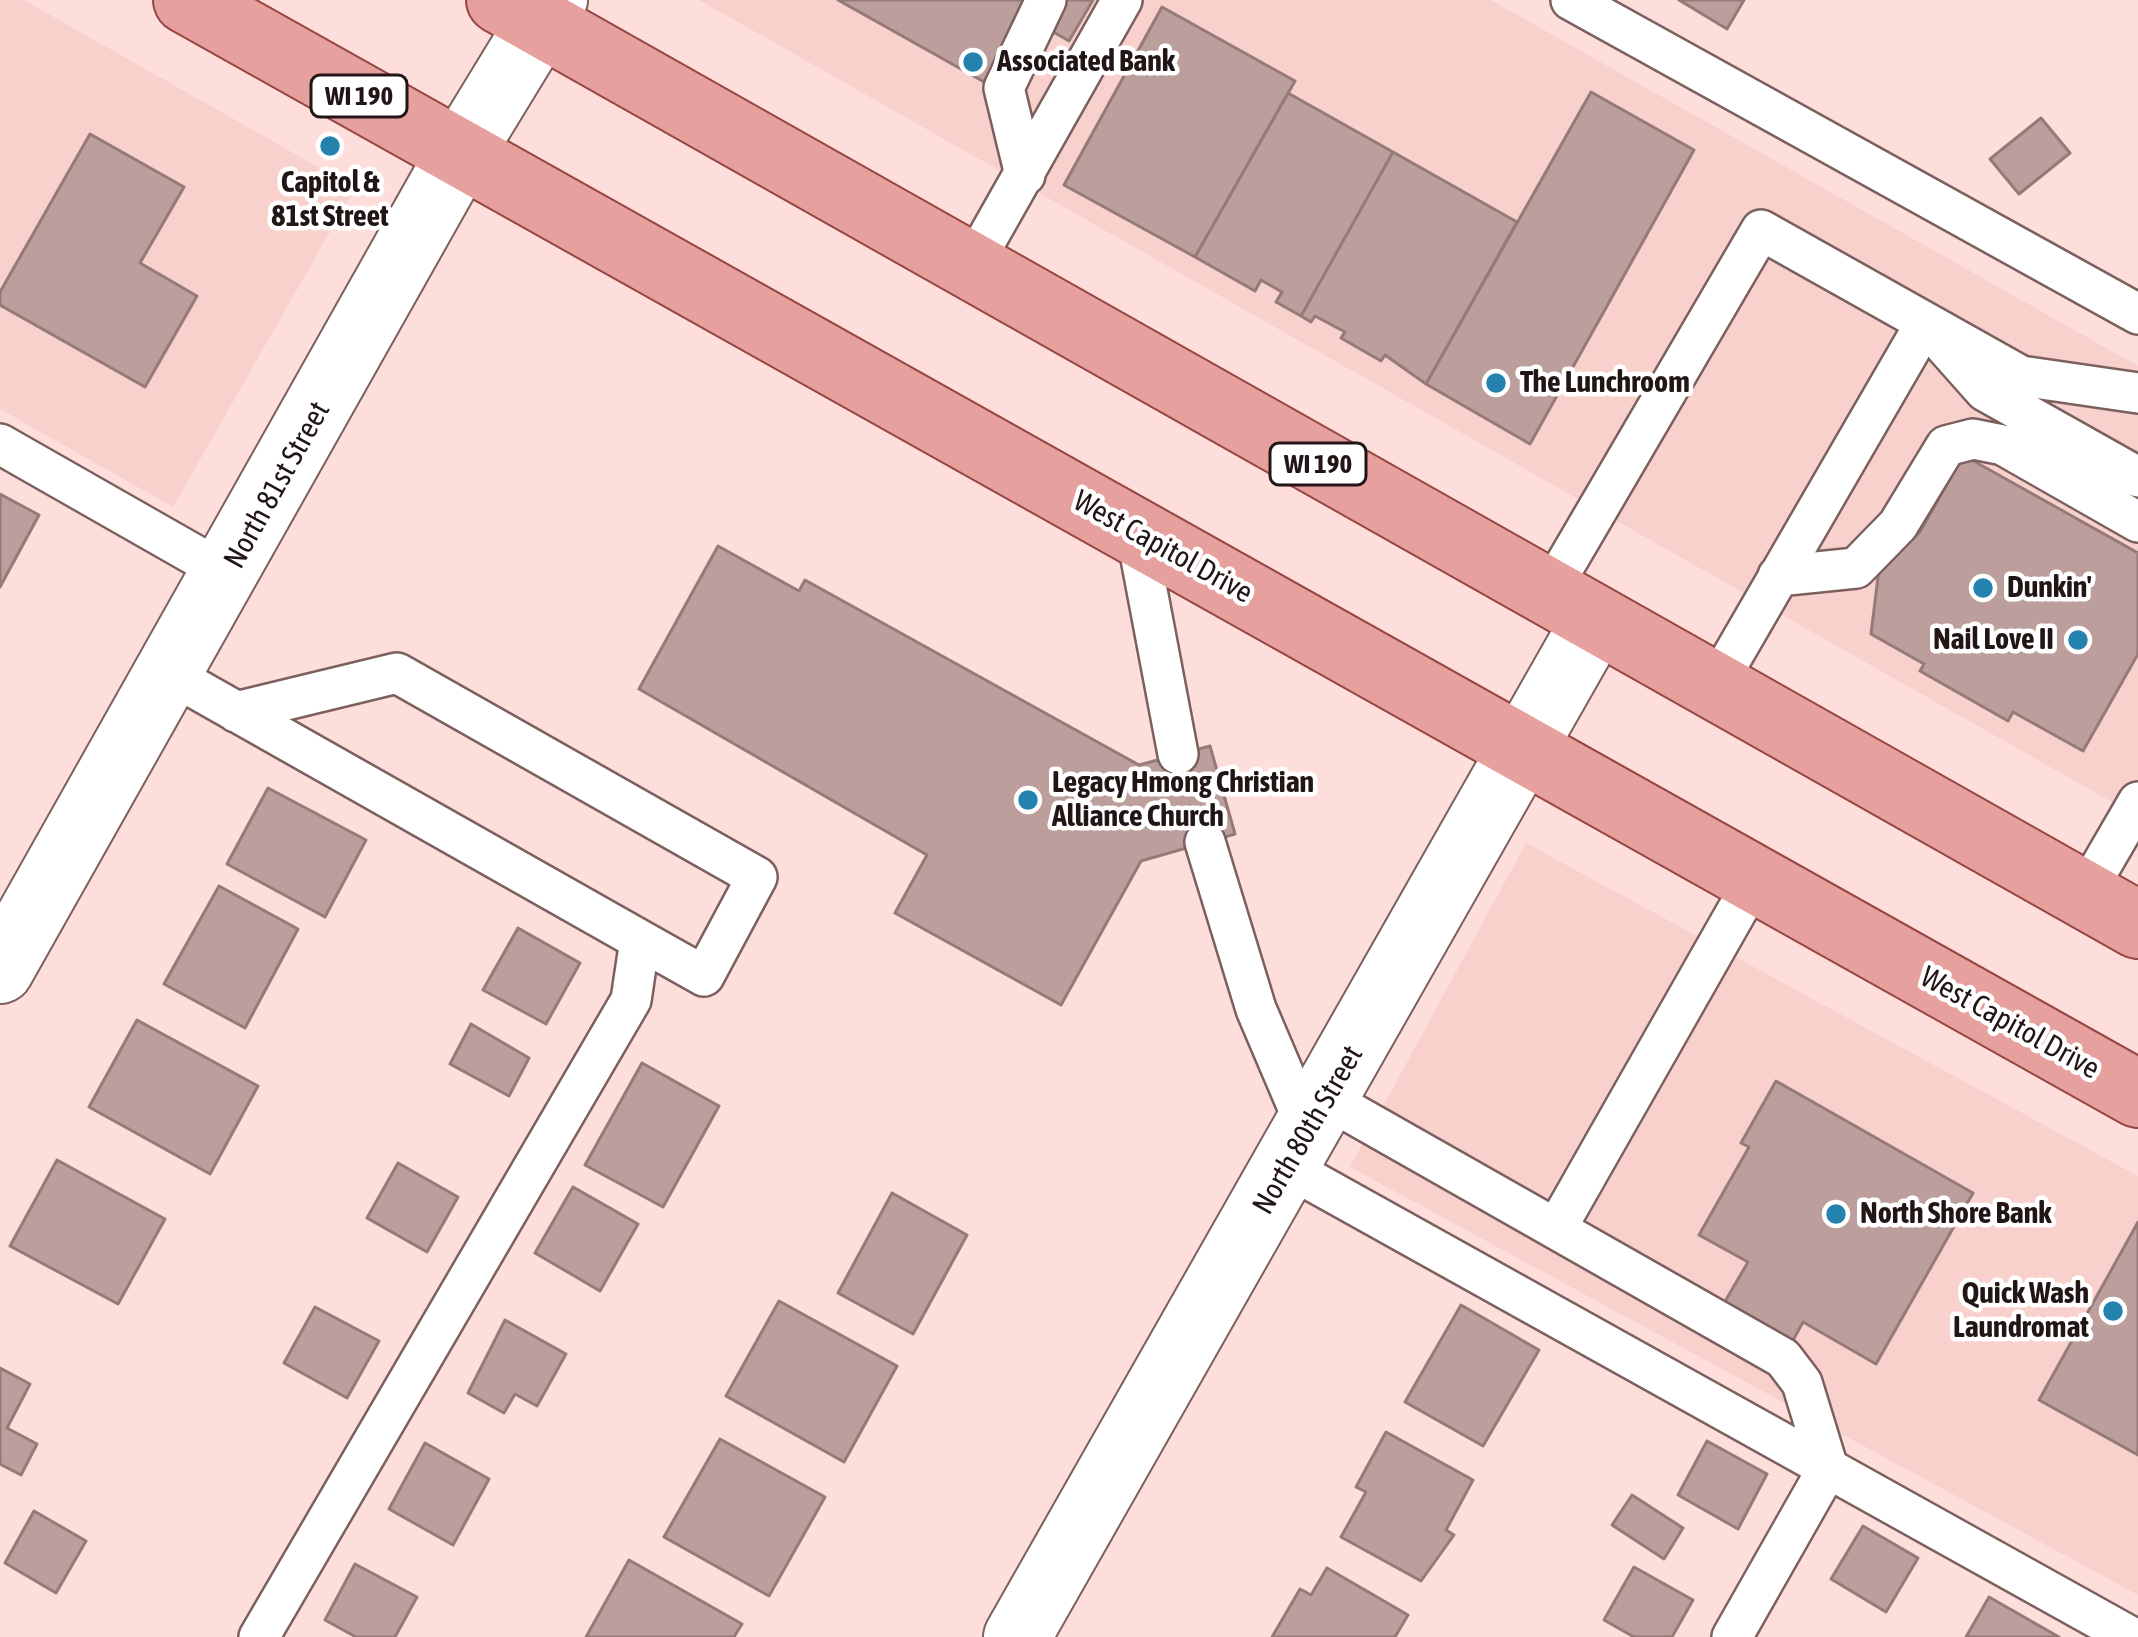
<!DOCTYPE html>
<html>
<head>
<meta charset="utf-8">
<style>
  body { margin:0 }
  canvas { display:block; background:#fddedb }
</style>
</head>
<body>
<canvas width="2138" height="1637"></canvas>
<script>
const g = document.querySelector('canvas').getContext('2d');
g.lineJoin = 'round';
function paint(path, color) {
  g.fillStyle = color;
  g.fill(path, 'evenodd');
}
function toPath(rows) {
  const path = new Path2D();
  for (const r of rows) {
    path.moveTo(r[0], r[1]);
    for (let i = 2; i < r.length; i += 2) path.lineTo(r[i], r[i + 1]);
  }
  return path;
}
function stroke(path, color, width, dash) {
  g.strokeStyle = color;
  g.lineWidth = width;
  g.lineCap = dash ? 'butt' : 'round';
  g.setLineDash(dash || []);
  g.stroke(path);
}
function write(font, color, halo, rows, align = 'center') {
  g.font = font + ' "Asap Condensed",sans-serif';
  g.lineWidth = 9;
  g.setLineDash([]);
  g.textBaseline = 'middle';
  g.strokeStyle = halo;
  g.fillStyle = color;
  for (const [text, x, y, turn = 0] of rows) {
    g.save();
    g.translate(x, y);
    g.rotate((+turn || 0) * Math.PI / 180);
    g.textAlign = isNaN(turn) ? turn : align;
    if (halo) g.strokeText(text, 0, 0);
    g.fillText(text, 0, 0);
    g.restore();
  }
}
const built = toPath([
  [0,0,24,0,355,188,173,507,0,409],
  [699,0,1491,0,2138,366,2138,817],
  [1526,843,2138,1176,2138,1595,1350,1167]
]);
const building = toPath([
  [838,0,1093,0,1069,41,1024,15,986,83,838,0],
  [1679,0,1744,0,1727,29,1679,0],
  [1162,7,1295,81,1195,257,1064,185,1162,7],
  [1591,92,1694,150,1530,444,1426,384,1591,92],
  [1288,93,1393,152,1301,316,1276,302,1282,292,1261,280,1255,291,1195,257,1288,93],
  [2041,118,2070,153,2019,194,1990,159,2041,118],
  [90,134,184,187,140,263,197,296,145,387,0,305,0,292,90,134],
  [1393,152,1517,222,1426,384,1385,355,1381,361,1341,338,1345,332,1315,316,1311,322,1301,316,1393,152],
  [1963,455,2138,553,2138,654,2083,751,2013,712,2008,721,1920,671,1924,664,1871,634,1879,569,1920,532,1963,455],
  [0,494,39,515,0,587,0,494],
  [718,546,799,591,805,580,1139,765,1210,746,1235,834,1141,861,1061,1005,895,913,927,855,639,689,718,546],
  [268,788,366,840,325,917,227,864,268,788],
  [219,886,298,929,245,1028,164,984,219,886],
  [518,928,580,963,546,1024,483,990,518,928],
  [137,1020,258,1086,210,1174,89,1107,137,1020],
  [471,1024,529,1058,509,1096,450,1064,471,1024],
  [642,1063,719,1106,663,1207,585,1165,642,1063],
  [1776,1081,1973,1193,1876,1364,1803,1322,1779,1366,1710,1327,1748,1262,1699,1235,1749,1147,1741,1143,1776,1081],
  [57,1160,165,1219,118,1304,10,1246,57,1160],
  [398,1163,458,1197,427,1252,367,1218,398,1163],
  [573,1187,638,1224,600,1291,535,1253,573,1187],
  [892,1193,967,1235,913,1334,838,1293,892,1193],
  [2138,1222,2138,1455,2039,1400,2138,1222],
  [779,1301,897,1366,844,1462,726,1396,779,1301],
  [1461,1305,1539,1350,1483,1446,1405,1402,1461,1305],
  [315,1307,379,1341,347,1398,284,1363,315,1307],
  [505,1320,566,1354,537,1406,515,1394,504,1413,468,1393,505,1320],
  [0,1368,30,1384,7,1428,37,1444,21,1475,0,1464,0,1368],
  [1386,1432,1473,1480,1446,1530,1454,1535,1421,1581,1341,1537,1366,1492,1356,1487,1386,1432],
  [720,1439,825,1497,769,1596,664,1537,720,1439],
  [1707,1441,1767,1474,1738,1529,1678,1495,1707,1441],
  [425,1443,489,1479,453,1545,389,1509,425,1443],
  [1632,1495,1683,1528,1664,1559,1612,1525,1632,1495],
  [34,1511,86,1541,56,1593,5,1563,34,1511],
  [1863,1526,1918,1558,1886,1612,1831,1579,1863,1526],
  [629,1560,742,1624,734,1637,586,1637,629,1560],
  [355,1564,417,1597,395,1637,356,1637,325,1620,355,1564],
  [1634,1567,1693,1600,1672,1637,1634,1637,1604,1620,1634,1567],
  [1327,1568,1408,1615,1395,1637,1272,1637,1300,1589,1311,1595,1327,1568],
  [1989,1597,2059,1637,1966,1637,1989,1597]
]);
const service = toPath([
  [1571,0,2138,314],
  [1025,175,1004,88,1046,0],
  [971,267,1122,0],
  [1945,346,1985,391,2138,477],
  [0,444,228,574],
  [1136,532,1178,754],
  [1778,576,1856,568,1898,525,1946,446,1973,439,2003,445,2138,522],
  [1548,594,1761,230,2021,376,2138,393],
  [170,674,640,940,631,1000,259,1637],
  [1714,688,1925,324],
  [236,712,397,673,757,877,704,976,640,940],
  [1205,842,1256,1009,1308,1131],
  [2084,895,2138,802],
  [1327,1099,1556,1229,1755,879],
  [1287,1167,2131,1637],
  [1556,1229,1783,1358,1802,1383,1828,1468,1732,1637]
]);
const minor = toPath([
  [0,970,460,154,554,0],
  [1017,1637,1595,621]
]);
const primary = toPath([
  [187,0,2138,1094],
  [500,0,2138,925]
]);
const markers = [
  [973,62,12,"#2482ae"],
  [330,146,12,"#2482ae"],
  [1496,383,12,"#2482ae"],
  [1983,588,12,"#2482ae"],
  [2078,640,12,"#2482ae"],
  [1028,800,12,"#2482ae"],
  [1836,1214,12,"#2482ae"],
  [2113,1311,12,"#2482ae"]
];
const shields = [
  [359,96,96],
  [1318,464,96]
];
const shieldNames = [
  ["WI 190",359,96],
  ["WI 190",1318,464]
];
const poiNames = [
  ["Associated Bank",997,62],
  ["Capitol &",330,183,"center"],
  ["81st Street",330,217,"center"],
  ["The Lunchroom",1520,383],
  ["Dunkin'",2007,588],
  ["Nail Love II",2054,640,"right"],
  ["Legacy Hmong Christian",1052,783],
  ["Alliance Church",1052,817],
  ["North Shore Bank",1860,1214],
  ["Quick Wash",2089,1294,"right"],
  ["Laundromat",2089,1328,"right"]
];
const streetNames = [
  ["North 81st Street",277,485,-61],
  ["West Capitol Drive",1163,547,29],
  ["West Capitol Drive",2010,1023,29],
  ["North 80th Street",1308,1130,-60]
];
paint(built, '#f8d1cd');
paint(building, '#bc9f9c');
stroke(building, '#967a77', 3);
stroke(service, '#7b605e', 44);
stroke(minor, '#7b605e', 70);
stroke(primary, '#974642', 70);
stroke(service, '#fff', 39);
stroke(minor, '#fff', 66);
stroke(primary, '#e6a09d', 66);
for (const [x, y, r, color] of markers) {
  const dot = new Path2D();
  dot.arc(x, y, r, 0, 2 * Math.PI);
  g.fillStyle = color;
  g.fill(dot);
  stroke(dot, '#fff', 4.5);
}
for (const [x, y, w] of shields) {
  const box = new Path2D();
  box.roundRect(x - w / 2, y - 21, w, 42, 9);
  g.fillStyle = '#fff';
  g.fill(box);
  stroke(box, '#211615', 3);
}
write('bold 27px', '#211615', null, shieldNames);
write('bold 30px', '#211615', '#fff', poiNames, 'left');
write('30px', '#211615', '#fff', streetNames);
</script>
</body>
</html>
